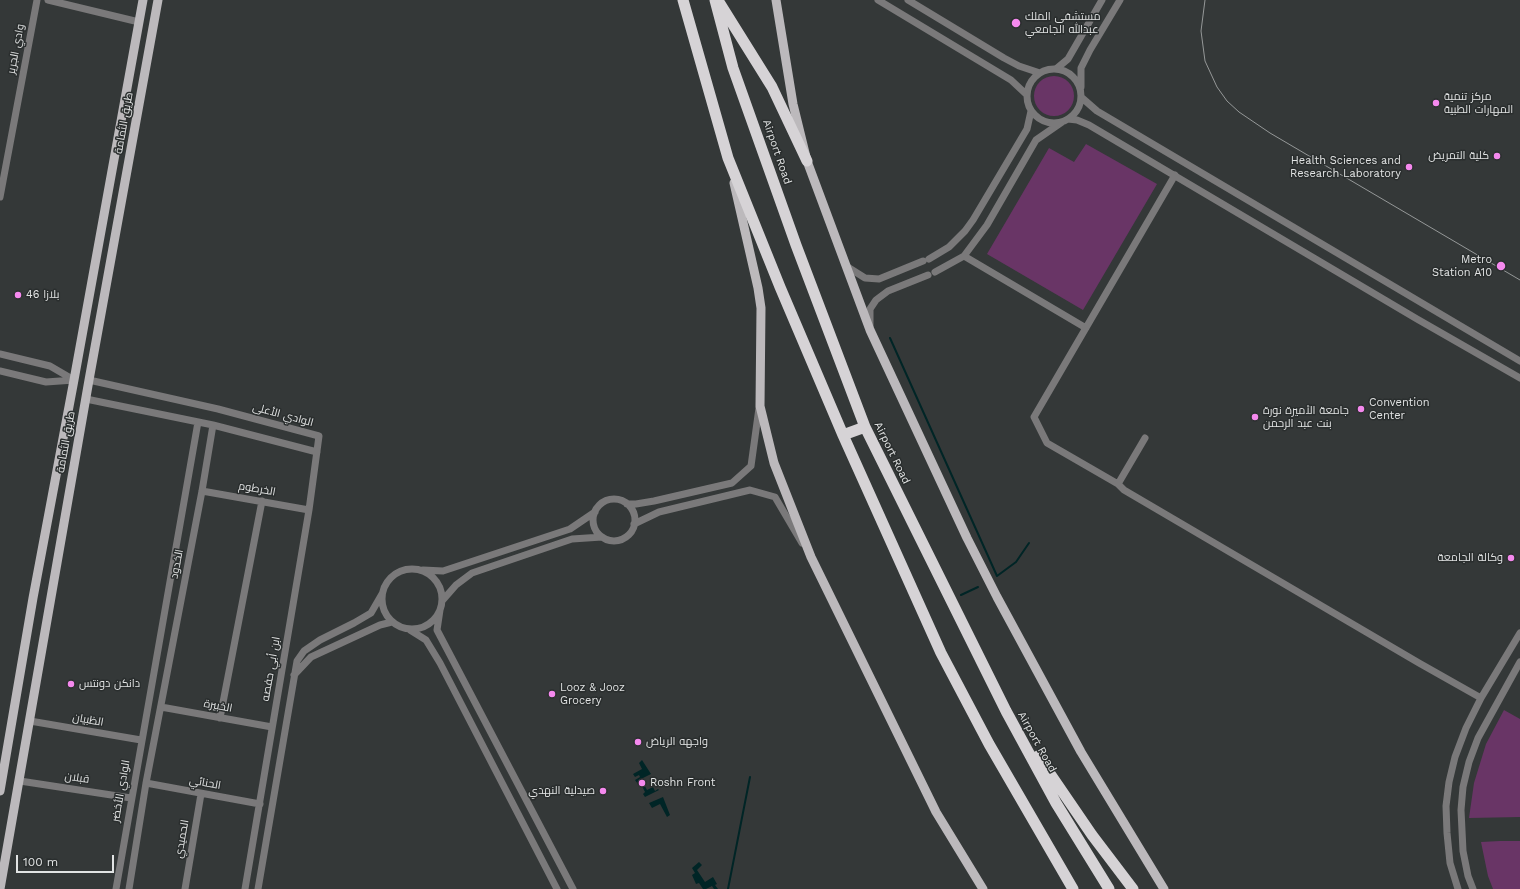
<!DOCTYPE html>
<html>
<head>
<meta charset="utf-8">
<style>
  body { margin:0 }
  #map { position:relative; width:1520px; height:889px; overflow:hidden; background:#343838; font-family:"Work Sans",sans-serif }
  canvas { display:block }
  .scale { position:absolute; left:16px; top:855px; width:98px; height:18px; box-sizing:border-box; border:2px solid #e1e3e3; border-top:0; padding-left:5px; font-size:12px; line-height:14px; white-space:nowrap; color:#e1e3e3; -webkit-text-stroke:3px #2a2e2e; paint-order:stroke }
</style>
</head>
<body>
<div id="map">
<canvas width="1520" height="889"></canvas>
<div class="scale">100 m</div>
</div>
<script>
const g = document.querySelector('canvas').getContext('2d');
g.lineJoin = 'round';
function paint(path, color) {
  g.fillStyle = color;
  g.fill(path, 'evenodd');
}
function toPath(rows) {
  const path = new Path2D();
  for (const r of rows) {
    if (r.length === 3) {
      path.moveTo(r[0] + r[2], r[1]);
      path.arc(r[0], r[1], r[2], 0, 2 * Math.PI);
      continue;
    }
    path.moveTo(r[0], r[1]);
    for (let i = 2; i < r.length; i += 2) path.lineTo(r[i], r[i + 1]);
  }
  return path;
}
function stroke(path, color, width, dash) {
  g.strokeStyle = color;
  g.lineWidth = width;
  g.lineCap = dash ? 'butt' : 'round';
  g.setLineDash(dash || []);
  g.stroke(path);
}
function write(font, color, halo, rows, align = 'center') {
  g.font = font + ' "Work Sans",Cairo,sans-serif';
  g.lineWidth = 3;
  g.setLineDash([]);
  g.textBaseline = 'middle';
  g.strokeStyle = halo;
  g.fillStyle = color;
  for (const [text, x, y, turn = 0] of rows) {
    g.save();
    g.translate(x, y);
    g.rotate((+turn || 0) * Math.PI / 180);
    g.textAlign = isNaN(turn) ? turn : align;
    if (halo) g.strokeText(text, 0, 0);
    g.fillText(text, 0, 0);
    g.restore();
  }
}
const green = toPath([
  [1054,96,20],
  [1086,144,1157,184,1083,310,987,254,1049,148,1074,162],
  [1504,710,1520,719,1520,817,1469,818,1474,783,1486,744],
  [1500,841,1520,841,1520,889,1493,889,1488,876,1481,842]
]);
const water = toPath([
  [642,760,651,774,641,779,647,790,653,787,655,791,658,789,659,790,645,797,643,794,645,792,642,786,640,787,635,780,640,777,639,775,635,777,633,774,642,769,639,763],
  [663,797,670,815,667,817,660,804,652,808,649,803],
  [699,862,702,865,697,870,705,882,713,877,717,884,715,885,718,889,714,889,712,886,706,889,703,889,699,883,696,884,692,875,695,873,692,868]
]);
const stream = toPath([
  [890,338,997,576,1016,562,1029,543],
  [961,595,978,587],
  [728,889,750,777]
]);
const minor = toPath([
  [48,0,139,22],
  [878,0,1011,80,1027,95],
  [908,0,1004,58,1019,66,1040,73],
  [1054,96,27],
  [1056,69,1068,59,1102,0],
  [1081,87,1081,68,1090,50,1120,0],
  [1081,97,1097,111,1520,361],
  [1068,119,1077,120,1089,125,1417,319,1520,378],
  [1175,175,1034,417,1047,443,1118,484,1124,490,1419,663,1481,698],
  [0,197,37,0],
  [964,256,1086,328],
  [929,259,949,247,965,231,973,220,1027,129,1031,111],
  [846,266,865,278,879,279,923,261],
  [935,272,964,256,987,225,1036,140,1062,122],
  [870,326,870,309,876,300,888,291,928,275],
  [0,354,50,366,74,380],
  [0,371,46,382,74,380],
  [89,380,218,409,319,436,309,510,245,889],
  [86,399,213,425,317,452],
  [1118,484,1145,438],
  [202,491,309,510],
  [614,520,21],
  [627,504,636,504,654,501,732,483,751,466,759,408],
  [634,524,659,512,750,490,775,497,802,543],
  [412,599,30],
  [423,570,443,571,570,529,595,512],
  [442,601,456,585,472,573,572,539,602,537],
  [440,610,437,630,573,889],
  [410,630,426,640,440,663,557,889],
  [294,675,311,657,380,625,392,622],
  [161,707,272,727],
  [220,718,262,501],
  [30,721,141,740],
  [20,781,131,798],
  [146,783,260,804],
  [116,889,198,422],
  [129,889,146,783,202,491,213,425],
  [185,889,201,794],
  [258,889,297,661,304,651,320,640,354,623,371,613,382,594],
  [1458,889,1450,863,1447,833,1446,806,1449,782,1455,757,1466,728,1481,698,1520,633],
  [1473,889,1468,876,1463,851,1461,810,1463,787,1469,762,1478,738,1520,662]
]);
const major = toPath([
  [776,0,793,104,807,161,870,330,967,538,997,597,1081,752,1164,889],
  [734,183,758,288,761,308,760,406,774,463,811,557,936,812,983,889],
  [0,791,33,598,74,380,143,0],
  [0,889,89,380,158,0]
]);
const highway = toPath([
  [683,0,728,158,780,287,843,435,941,653,989,744,1073,889],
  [715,0,733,68,796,245,865,427,1006,711,1056,803,1109,889],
  [719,2,772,87,807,161],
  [843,435,865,427],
  [1038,756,1092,835,1133,889]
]);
const tram = toPath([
  [1205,0,1201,31,1205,61,1217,87,1227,101,1239,112,1270,133,1520,280]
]);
const markers = [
  [1016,23,5,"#f589ee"],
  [1436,103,4,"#f589ee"],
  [1497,156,4,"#f589ee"],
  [1409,167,4,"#f589ee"],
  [1501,266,5,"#f589ee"],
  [18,295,4,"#f589ee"],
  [1361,409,4,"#f589ee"],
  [1255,417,4,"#f589ee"],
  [1511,558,4,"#f589ee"],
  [71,684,4,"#f589ee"],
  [552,694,4,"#f589ee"],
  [638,742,4,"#f589ee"],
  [642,783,4,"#f589ee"],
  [603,791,4,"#f589ee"]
];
const poiNames = [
  ["مستشفى الملك",1025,17],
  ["عبدالله الجامعي",1025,30],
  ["مركز تنمية",1444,97],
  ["المهارات الطبية",1444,110],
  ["كلية التمريض",1489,156,"right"],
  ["Health Sciences and",1401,161,"right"],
  ["Research Laboratory",1401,174,"right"],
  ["Metro",1492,260,"right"],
  ["Station A10",1492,273,"right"],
  ["بلازا 46",26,295],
  ["Convention",1369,403],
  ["Center",1369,416],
  ["جامعة الأميرة نورة",1263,411],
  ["بنت عبد الرحمن",1263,424],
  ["وكالة الجامعة",1503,558,"right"],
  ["دانكن دونتس",79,684],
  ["Looz & Jooz",560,688],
  ["Grocery",560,701],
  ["واجهه الرياض",646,742],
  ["Roshn Front",650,783],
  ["صيدلية النهدي",595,791,"right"]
];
const streetNames = [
  ["وادي الجرير",16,49,-79],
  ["طريق الثمامة",124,123,-80],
  ["Airport Road",777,152,71],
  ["الوادي الأعلى",283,415,15],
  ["طريق الثمامة",66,442,-80],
  ["Airport Road",892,453,64],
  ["الخرطوم",257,489,10],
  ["الخدود",177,564,-79],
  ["ابن أبي حفصه",271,669,-80],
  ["الخبيرة",218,706,10],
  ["الظبيان",88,720,10],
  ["Airport Road",1037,742,61],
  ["قبلان",77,778,8],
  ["الحنائي",205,783,10],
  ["الوادي الأخضر",121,791,-80],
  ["الحميدي",182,839,-80]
];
paint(green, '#693566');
paint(water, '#002526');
stroke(stream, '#002526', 2);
stroke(minor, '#7a797a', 7);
stroke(major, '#bcb9bc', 9);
stroke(highway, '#d6d3d6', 11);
stroke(tram, '#959898', 1);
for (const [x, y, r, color] of markers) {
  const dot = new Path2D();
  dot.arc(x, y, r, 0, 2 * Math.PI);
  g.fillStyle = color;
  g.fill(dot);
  stroke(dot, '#2a2e2e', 1.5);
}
write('11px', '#e1e3e3', '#2a2e2e', poiNames, 'left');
write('11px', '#e1e3e3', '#2a2e2e', streetNames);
</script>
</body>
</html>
